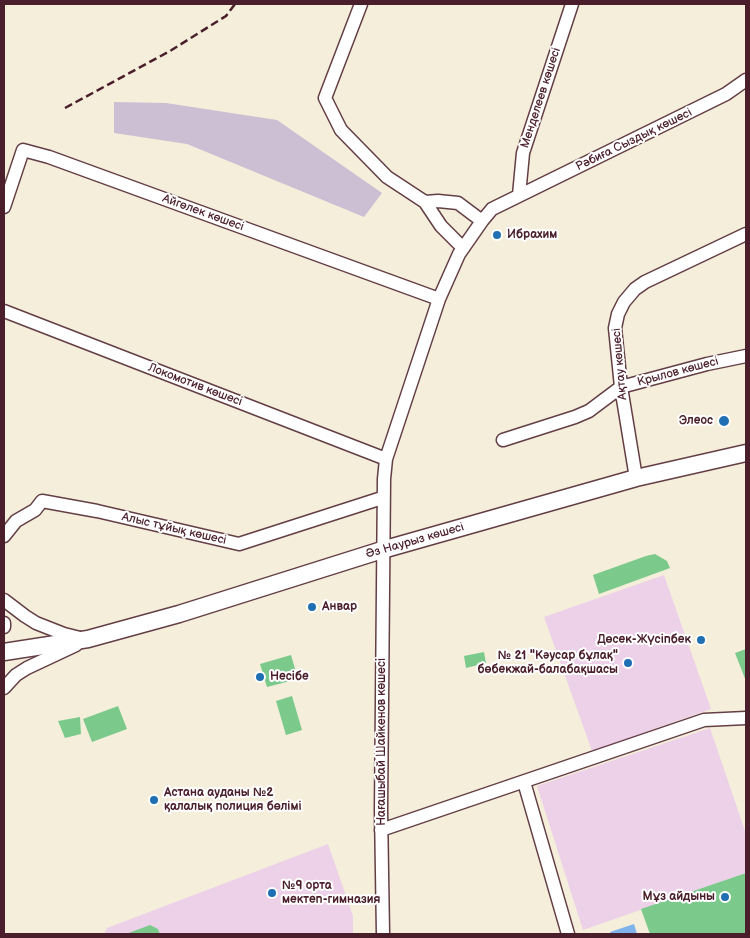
<!DOCTYPE html>
<html>
<head>
<meta charset="utf-8">
<style>
  body { margin:0 }
  #map { position:relative; width:750px; height:938px; overflow:hidden; background:#f4eedb; font-family:"Balsamiq Sans",sans-serif }
  canvas { display:block }
  .frame { position:absolute; inset:0; border:5px solid #4a1f2b; pointer-events:none }
</style>
</head>
<body>
<div id="map">
<canvas width="750" height="938"></canvas>
<div class="frame"></div>
</div>
<script>
const g = document.querySelector('canvas').getContext('2d');
g.lineJoin = 'round';
function paint(path, color) {
  g.fillStyle = color;
  g.fill(path, 'evenodd');
}
function toPath(rows) {
  const path = new Path2D();
  for (const r of rows) {
    path.moveTo(r[0], r[1]);
    for (let i = 2; i < r.length; i += 2) path.lineTo(r[i], r[i + 1]);
  }
  return path;
}
function stroke(path, color, width, dash) {
  g.strokeStyle = color;
  g.lineWidth = width;
  g.lineCap = dash ? 'butt' : 'round';
  g.setLineDash(dash || []);
  g.stroke(path);
}
function write(font, color, halo, rows, align = 'center') {
  g.font = font + ' "Balsamiq Sans",sans-serif';
  g.lineWidth = 4;
  g.setLineDash([]);
  g.textBaseline = 'middle';
  g.strokeStyle = halo;
  g.fillStyle = color;
  for (const [text, x, y, turn = 0] of rows) {
    g.save();
    g.translate(x, y);
    g.rotate((+turn || 0) * Math.PI / 180);
    g.textAlign = isNaN(turn) ? turn : align;
    if (halo) g.strokeText(text, 0, 0);
    g.fillText(text, 0, 0);
    g.restore();
  }
}
const built = toPath([
  [664,575,711,709,592,751,544,617],
  [710,728,746,834,746,873,583,930,537,786],
  [328,844,353,916,353,934,104,934,107,928]
]);
const industrial = toPath([
  [114,102,166,103,277,120,382,193,364,217,187,144,114,133]
]);
const green = toPath([
  [655,554,667,561,670,568,599,594,593,575,646,556],
  [746,649,746,681,735,653],
  [484,652,486,663,466,668,464,656],
  [291,655,298,679,267,687,260,664],
  [292,696,302,730,286,735,276,701],
  [118,706,127,729,92,742,83,719],
  [80,717,81,734,65,738,58,721],
  [746,873,746,934,650,934,641,909],
  [150,925,158,929,160,934,126,934]
]);
const water = toPath([
  [634,924,637,934,611,934,610,932]
]);
const minor = toPath([
  [361,4,325,98,341,130,387,177,425,202,438,201,458,203,482,221],
  [519,195,523,153,572,4],
  [425,202,441,226,463,248],
  [4,207,23,150,49,157,439,299],
  [4,311,386,459],
  [503,440,575,417,589,411,621,387,707,364,746,356],
  [636,478,621,387,615,328,618,314,624,302,635,289,645,282,746,234],
  [4,536,16,521,35,510,42,501,97,511,239,544,382,498],
  [4,600,25,616,36,623,64,634,80,638],
  [4,623,4,627],
  [4,688,16,675,27,668,76,645],
  [524,782,568,934],
  [381,830,704,720,746,718],
  [383,934,381,810,384,479,386,459,439,299,459,254,482,221,492,209,726,94,746,80]
]);
const major = toPath([
  [4,652,88,639,179,614,382,550,636,478,746,453]
]);
const rail = toPath([
  [65,108,170,51,226,16,235,4]
]);
const markers = [
  [497,235,5,"#1f6fb2"],
  [724,421,6,"#1f6fb2"],
  [312,607,5,"#1f6fb2"],
  [701,640,5,"#1f6fb2"],
  [628,663,5,"#1f6fb2"],
  [260,677,5,"#1f6fb2"],
  [154,800,5,"#1f6fb2"],
  [272,893,5,"#1f6fb2"],
  [725,897,5,"#1f6fb2"]
];
const streetNames = [
  ["Менделеев көшесі",541,98,-72],
  ["Рәбиға Сыздық көшесі",634,140,-26],
  ["Айгөлек көшесі",203,213,20],
  ["Ақтау көшесі",620,364,-95],
  ["Крылов көшесі",678,372,-15],
  ["Локомотив көшесі",195,385,21],
  ["Алыс тұйық көшесі",174,529,13],
  ["Әз Наурыз көшесі",415,541,-16],
  ["Нағашыбай Шайкенов көшесі",382,742,-90]
];
const poiNames = [
  ["Ибрахим",507,235],
  ["Элеос",713,421,"right"],
  ["Анвар",322,607],
  ["Дөсек-Жүсіпбек",691,640,"right"],
  ["№ 21 \"Кәусар бұлақ\"",618,656,"right"],
  ["бөбекжай-балабақшасы",618,670,"right"],
  ["Несібе",270,677],
  ["Астана ауданы №2",164,793],
  ["қалалық полиция бөлімі",164,807],
  ["№9 орта",282,886],
  ["мектеп-гимназия",282,900],
  ["Мұз айдыны",715,897,"right"]
];
paint(built, '#edd1e9');
paint(industrial, '#ccbfd4');
paint(green, '#7bca8b');
paint(water, '#7eb3ec');
stroke(minor, '#643e45', 15);
stroke(major, '#643e45', 19);
stroke(minor, '#fff', 12);
stroke(major, '#fff', 16);
stroke(rail, '#4a1f2b', 2.5, [8, 4]);
for (const [x, y, r, color] of markers) {
  const dot = new Path2D();
  dot.arc(x, y, r, 0, 2 * Math.PI);
  g.fillStyle = color;
  g.fill(dot);
  stroke(dot, '#fff', 2);
}
write('12px', '#4a1f2b', '#fff', streetNames);
write('bold 12px', '#4a1f2b', '#fff', poiNames, 'left');
</script>
</body>
</html>
